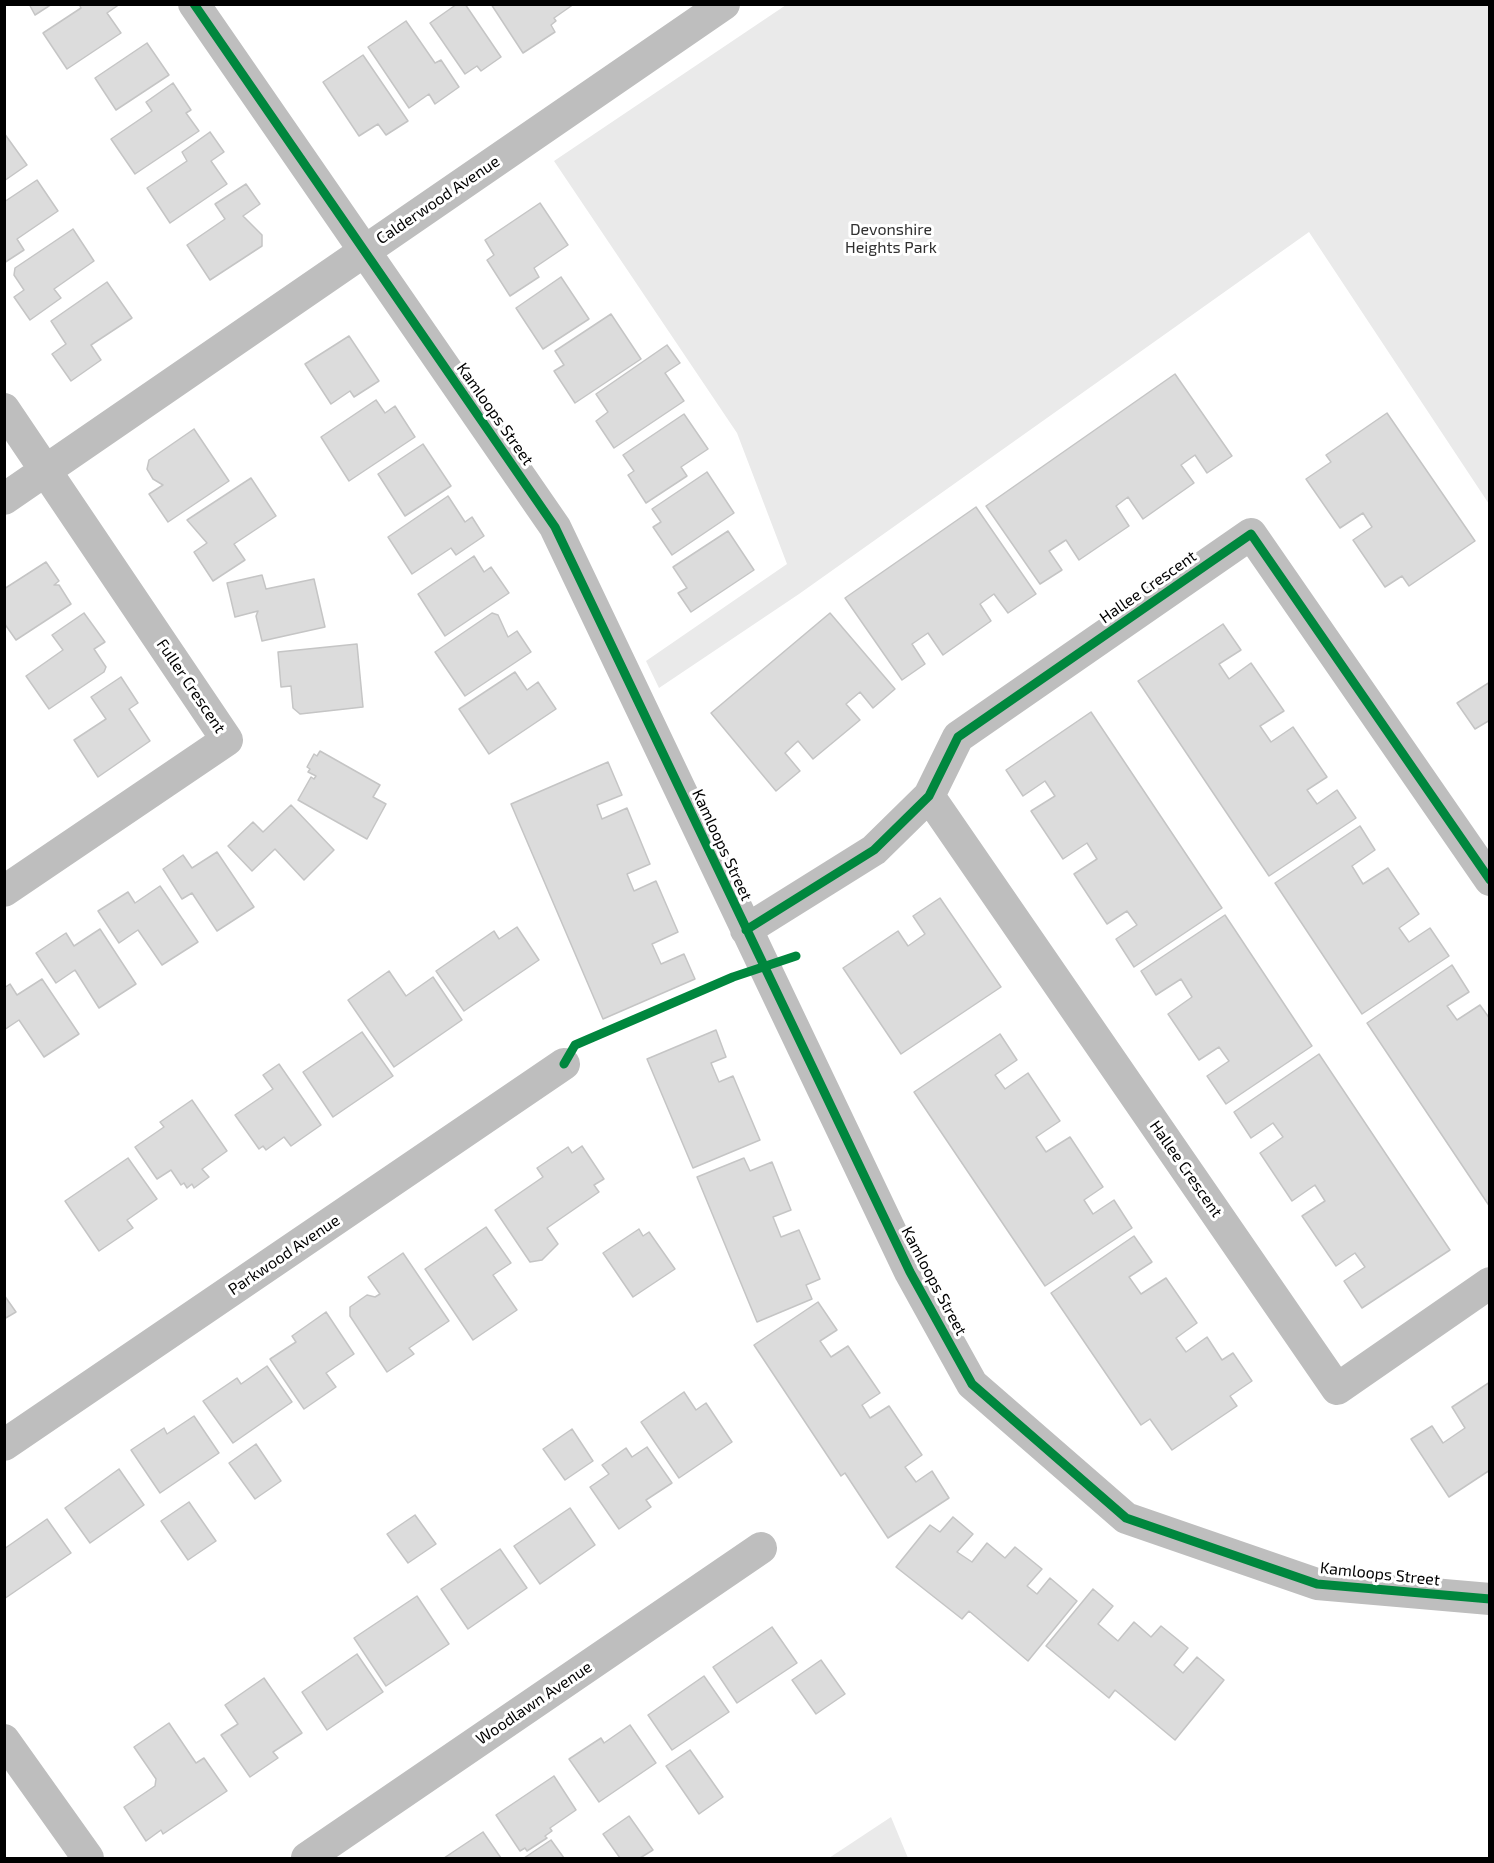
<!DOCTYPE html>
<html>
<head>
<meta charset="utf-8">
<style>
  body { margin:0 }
  #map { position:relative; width:1494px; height:1863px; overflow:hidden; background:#fff; font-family:"Exo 2",sans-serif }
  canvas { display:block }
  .frame { position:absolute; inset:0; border:6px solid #000; pointer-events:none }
</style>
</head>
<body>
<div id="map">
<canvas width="1494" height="1863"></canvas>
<div class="frame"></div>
</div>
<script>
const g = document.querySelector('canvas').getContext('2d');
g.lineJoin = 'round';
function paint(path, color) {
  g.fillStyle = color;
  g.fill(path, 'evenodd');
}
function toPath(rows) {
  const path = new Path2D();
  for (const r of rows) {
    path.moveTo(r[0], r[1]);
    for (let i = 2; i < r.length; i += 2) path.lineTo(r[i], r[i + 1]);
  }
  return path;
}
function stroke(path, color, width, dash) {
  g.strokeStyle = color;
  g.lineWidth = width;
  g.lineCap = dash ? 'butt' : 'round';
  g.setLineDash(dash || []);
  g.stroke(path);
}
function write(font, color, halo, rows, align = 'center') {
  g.font = font + ' "Exo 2",sans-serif';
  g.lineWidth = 6;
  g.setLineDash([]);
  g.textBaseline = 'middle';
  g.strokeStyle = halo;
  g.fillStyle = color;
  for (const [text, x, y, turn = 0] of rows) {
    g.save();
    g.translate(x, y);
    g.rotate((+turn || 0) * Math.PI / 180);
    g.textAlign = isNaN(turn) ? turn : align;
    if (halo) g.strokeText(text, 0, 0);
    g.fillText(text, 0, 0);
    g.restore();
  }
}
const green = toPath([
  [786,5,1489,5,1489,504,1309,232,799,594,659,688,646,661,787,564,737,433,554,161],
  [891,1817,908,1858,829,1858]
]);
const building = toPath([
  [29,4,52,4,35,15,29,4],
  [79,4,120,4,107,13,121,33,67,69,43,33,81,8,79,4],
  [457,4,465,4,501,57,481,71,477,66,465,74,430,23,457,4],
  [491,4,574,4,554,18,556,21,551,25,555,32,523,53,491,4],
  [406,21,435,63,441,60,459,87,435,104,429,94,409,108,368,47,406,21],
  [147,43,169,75,116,110,95,78,147,43],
  [363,55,408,121,386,135,378,124,359,136,323,82,363,55],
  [173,83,191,110,186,113,199,131,135,174,111,139,152,111,146,102,173,83],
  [210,132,224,152,211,161,227,184,170,223,147,188,187,161,182,152,210,132],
  [4,133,27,165,4,181,4,133],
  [37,180,58,211,17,239,24,250,4,263,4,202,37,180],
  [246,184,260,204,243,216,262,235,262,246,210,280,187,245,225,219,215,204,246,184],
  [540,203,568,245,534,268,539,277,510,296,487,260,494,255,485,240,540,203],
  [73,229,94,261,54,289,61,298,30,320,14,297,24,290,14,275,15,268,73,229],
  [561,277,589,319,543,349,516,308,561,277],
  [107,282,132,318,91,345,101,360,71,381,52,354,66,344,51,321,107,282],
  [611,314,641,359,575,403,554,371,564,365,555,351,611,314],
  [349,336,379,381,354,397,350,391,331,404,305,364,349,336],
  [667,345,680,363,665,373,684,401,614,448,596,421,608,412,596,394,667,345],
  [1175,374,1232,456,1207,473,1195,455,1181,465,1194,483,1143,519,1128,497,1116,506,1129,526,1079,560,1066,540,1049,551,1062,570,1040,584,986,506,1175,374],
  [376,400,385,413,395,406,415,437,349,481,321,437,376,400],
  [1387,413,1475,541,1409,586,1402,576,1385,587,1353,540,1372,527,1363,513,1340,528,1306,479,1331,462,1326,455,1387,413],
  [684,414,708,449,681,467,687,476,646,503,628,475,634,471,623,455,684,414],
  [194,429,229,481,168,522,149,494,163,485,153,479,147,469,149,460,194,429],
  [423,444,451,486,405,516,378,474,423,444],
  [707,472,734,513,672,555,653,527,661,522,652,509,707,472],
  [251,478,276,516,234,544,245,560,213,581,194,552,207,543,187,520,251,478],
  [448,496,465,522,472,517,484,536,456,555,451,548,412,574,388,537,448,496],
  [976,507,1036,594,1008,613,994,594,980,604,991,621,943,655,928,633,912,644,925,664,902,680,845,598,976,507],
  [728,531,754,570,691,612,678,593,687,588,673,567,728,531],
  [474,556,484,572,491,567,509,593,445,636,418,594,474,556],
  [46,562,59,581,54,585,59,585,71,604,16,640,4,623,4,589,46,562],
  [262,575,266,589,314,579,325,627,262,641,256,616,258,611,235,617,227,583,262,575],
  [84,613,105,642,94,649,106,667,104,672,49,709,26,676,63,650,52,635,84,613],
  [492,613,498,615,508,637,517,631,531,652,465,696,435,652,492,613],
  [830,613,895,689,873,708,860,692,846,704,860,720,813,759,798,741,785,753,800,771,776,791,711,713,830,613],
  [1223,624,1241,650,1219,664,1229,679,1251,663,1284,711,1260,726,1271,742,1293,727,1327,777,1307,790,1317,804,1337,790,1356,818,1269,876,1138,681,1223,624],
  [357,644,363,707,300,714,293,708,291,686,281,687,278,652,357,644],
  [515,672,527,690,538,682,556,709,489,754,459,709,515,672],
  [121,677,138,703,129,709,150,741,98,777,74,740,106,719,91,697,121,677],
  [1490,682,1490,720,1475,729,1457,703,1490,682],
  [1091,712,1222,908,1134,967,1116,939,1137,925,1127,911,1107,924,1074,874,1097,859,1087,843,1063,859,1031,811,1055,796,1045,781,1023,796,1006,770,1091,712],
  [320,751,380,785,373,797,386,804,367,839,298,800,311,777,314,779,316,776,308,772,310,769,307,767,314,754,317,756,320,751],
  [608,762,622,795,597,805,602,819,627,808,650,864,627,874,634,891,656,881,678,932,652,944,661,964,684,954,695,979,603,1019,511,804,608,762],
  [291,805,334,850,304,880,275,849,252,871,228,846,253,822,263,832,291,805],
  [1360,826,1375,850,1352,866,1363,884,1388,868,1419,914,1399,928,1409,942,1430,928,1449,956,1362,1014,1275,883,1360,826],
  [217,852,254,907,217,931,192,893,182,899,163,869,183,855,192,868,217,852],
  [160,886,198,942,162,965,138,930,119,943,98,911,128,892,135,903,160,886],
  [940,898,1001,987,901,1054,843,968,898,931,908,946,925,934,913,916,940,898],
  [1225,915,1312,1046,1226,1104,1207,1076,1229,1061,1219,1047,1199,1060,1168,1014,1192,997,1181,979,1156,995,1141,971,1225,915],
  [517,927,539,960,464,1011,436,971,494,931,499,939,517,927],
  [100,929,136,984,99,1008,75,970,56,983,36,953,66,933,74,946,100,929],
  [1452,965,1469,992,1447,1006,1457,1020,1480,1005,1490,1019,1490,1207,1367,1023,1452,965],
  [389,971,406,996,433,977,462,1020,394,1067,348,1000,389,971],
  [42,979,79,1034,44,1057,19,1020,4,1030,4,988,10,984,17,995,42,979],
  [716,1030,726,1057,711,1063,719,1082,733,1076,760,1140,693,1168,647,1059,716,1030],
  [362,1032,393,1076,333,1117,303,1072,362,1032],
  [1000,1034,1017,1060,995,1075,1005,1089,1028,1073,1060,1121,1036,1137,1046,1152,1070,1137,1103,1187,1084,1200,1093,1214,1114,1200,1132,1228,1045,1286,914,1092,1000,1034],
  [1319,1054,1450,1250,1362,1308,1344,1281,1365,1267,1355,1253,1336,1266,1302,1216,1325,1201,1315,1185,1292,1201,1260,1153,1283,1137,1273,1123,1251,1138,1234,1112,1319,1054],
  [279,1064,321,1125,291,1146,284,1137,266,1150,263,1146,259,1149,235,1115,273,1089,263,1075,279,1064],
  [192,1100,227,1151,202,1169,209,1177,194,1188,192,1184,187,1188,184,1183,181,1185,171,1170,157,1179,135,1147,164,1127,160,1122,192,1100],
  [582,1146,604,1179,594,1185,599,1192,547,1228,558,1244,542,1260,530,1262,495,1210,543,1177,537,1168,568,1147,572,1153,582,1146],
  [128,1158,157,1199,127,1220,133,1228,99,1251,65,1201,128,1158],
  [744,1158,750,1171,772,1162,791,1210,773,1217,781,1237,799,1230,820,1279,806,1285,812,1299,757,1322,697,1177,744,1158],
  [486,1227,511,1263,493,1275,517,1310,473,1340,425,1269,486,1227],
  [639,1229,643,1236,649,1232,675,1269,633,1297,603,1253,639,1229],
  [1134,1236,1152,1262,1129,1277,1141,1294,1166,1278,1197,1323,1176,1338,1186,1352,1207,1337,1222,1360,1233,1353,1252,1381,1230,1396,1237,1406,1172,1450,1150,1419,1141,1425,1051,1293,1134,1236],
  [403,1253,449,1321,409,1348,414,1354,387,1372,350,1316,350,1307,367,1295,375,1297,380,1294,368,1277,403,1253],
  [4,1295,16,1312,4,1319,4,1295],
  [818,1302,837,1330,820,1341,831,1357,848,1346,880,1393,862,1405,870,1418,889,1406,922,1455,905,1467,916,1482,932,1471,949,1498,888,1538,845,1473,841,1476,754,1345,818,1302],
  [326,1312,354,1354,326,1373,336,1387,304,1409,270,1359,296,1342,292,1336,326,1312],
  [267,1366,292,1402,233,1443,203,1401,237,1378,241,1384,267,1366],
  [1490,1382,1490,1470,1449,1497,1411,1439,1432,1426,1443,1443,1465,1428,1452,1407,1490,1382],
  [684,1392,696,1410,706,1403,732,1442,679,1478,641,1422,684,1392],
  [194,1416,219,1453,160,1493,131,1450,164,1428,167,1434,194,1416],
  [572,1429,593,1461,565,1480,543,1449,572,1429],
  [256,1444,281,1481,255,1499,229,1463,256,1444],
  [647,1447,672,1483,646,1500,651,1507,619,1529,590,1487,609,1474,602,1465,626,1448,632,1457,647,1447],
  [119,1469,144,1505,90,1543,65,1508,119,1469],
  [189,1502,216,1541,188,1560,161,1521,189,1502],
  [570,1508,595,1545,540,1584,514,1546,570,1508],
  [415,1515,436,1544,408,1563,387,1534,415,1515],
  [953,1517,973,1534,957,1552,972,1562,987,1543,1005,1558,1015,1547,1042,1569,1027,1586,1037,1594,1050,1578,1077,1601,1028,1661,969,1611,962,1619,896,1567,930,1525,940,1532,953,1517],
  [47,1519,71,1553,4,1599,4,1549,47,1519],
  [500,1549,527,1588,468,1629,441,1589,500,1549],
  [1093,1589,1113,1606,1098,1624,1118,1641,1134,1622,1151,1637,1161,1626,1188,1648,1174,1665,1183,1673,1197,1657,1224,1680,1175,1740,1115,1690,1109,1698,1046,1646,1093,1589],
  [417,1596,449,1644,386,1686,354,1638,417,1596],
  [772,1627,797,1663,737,1703,713,1667,772,1627],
  [357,1654,383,1692,327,1730,302,1692,357,1654],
  [821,1660,845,1694,816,1714,792,1680,821,1660],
  [704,1676,729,1712,672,1750,648,1715,704,1676],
  [264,1678,302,1733,273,1752,278,1758,250,1777,221,1735,238,1724,225,1705,264,1678],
  [169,1723,196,1763,204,1758,227,1791,163,1834,161,1830,146,1841,124,1807,155,1786,156,1779,134,1747,169,1723],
  [630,1725,656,1763,599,1802,569,1759,601,1738,604,1743,630,1725],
  [690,1750,723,1797,699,1814,666,1766,690,1750],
  [554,1776,576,1810,550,1828,552,1831,545,1836,547,1838,527,1851,525,1848,520,1851,496,1815,554,1776],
  [629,1816,653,1850,640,1858,620,1858,603,1834,629,1816],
  [483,1832,501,1858,444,1858,483,1832],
  [551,1840,564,1858,524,1858,551,1840]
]);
const minor = toPath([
  [194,4,555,527,910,1272,972,1384,1126,1518,1317,1584,1490,1599],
  [4,409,227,740,4,891],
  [4,499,724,4],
  [929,796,1337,1389,1490,1283],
  [746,930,874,850,929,796,958,737,1251,534,1490,880],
  [4,1445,564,1064],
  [4,1740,88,1858],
  [307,1858,761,1548]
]);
const cycleway = toPath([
  [194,4,555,527,910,1272,972,1384,1126,1518,1317,1584,1490,1599],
  [746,930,874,850,929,796,958,737,1251,534,1490,880],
  [564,1064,575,1045,733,977,796,956]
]);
const streetNames = [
  ["Calderwood Avenue",438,200,-34],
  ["Kamloops Street",495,414,55],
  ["Hallee Crescent",1148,587,-35],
  ["Fuller Crescent",191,686,56],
  ["Kamloops Street",722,845,65],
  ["Hallee Crescent",1186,1169,55],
  ["Parkwood Avenue",284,1255,-34],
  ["Kamloops Street",934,1281,62],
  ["Kamloops Street",1380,1574,6],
  ["Woodlawn Avenue",534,1703,-34]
];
const parkNames = [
  ["Devonshire",891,230],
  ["Heights Park",891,248]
];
paint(green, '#eaeaea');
paint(building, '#dcdcdc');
stroke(building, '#c5c5c5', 1.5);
stroke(minor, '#bebebe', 32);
stroke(cycleway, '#00873e', 9);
write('16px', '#000', '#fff', streetNames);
write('16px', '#2f2f2f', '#fff', parkNames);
</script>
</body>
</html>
